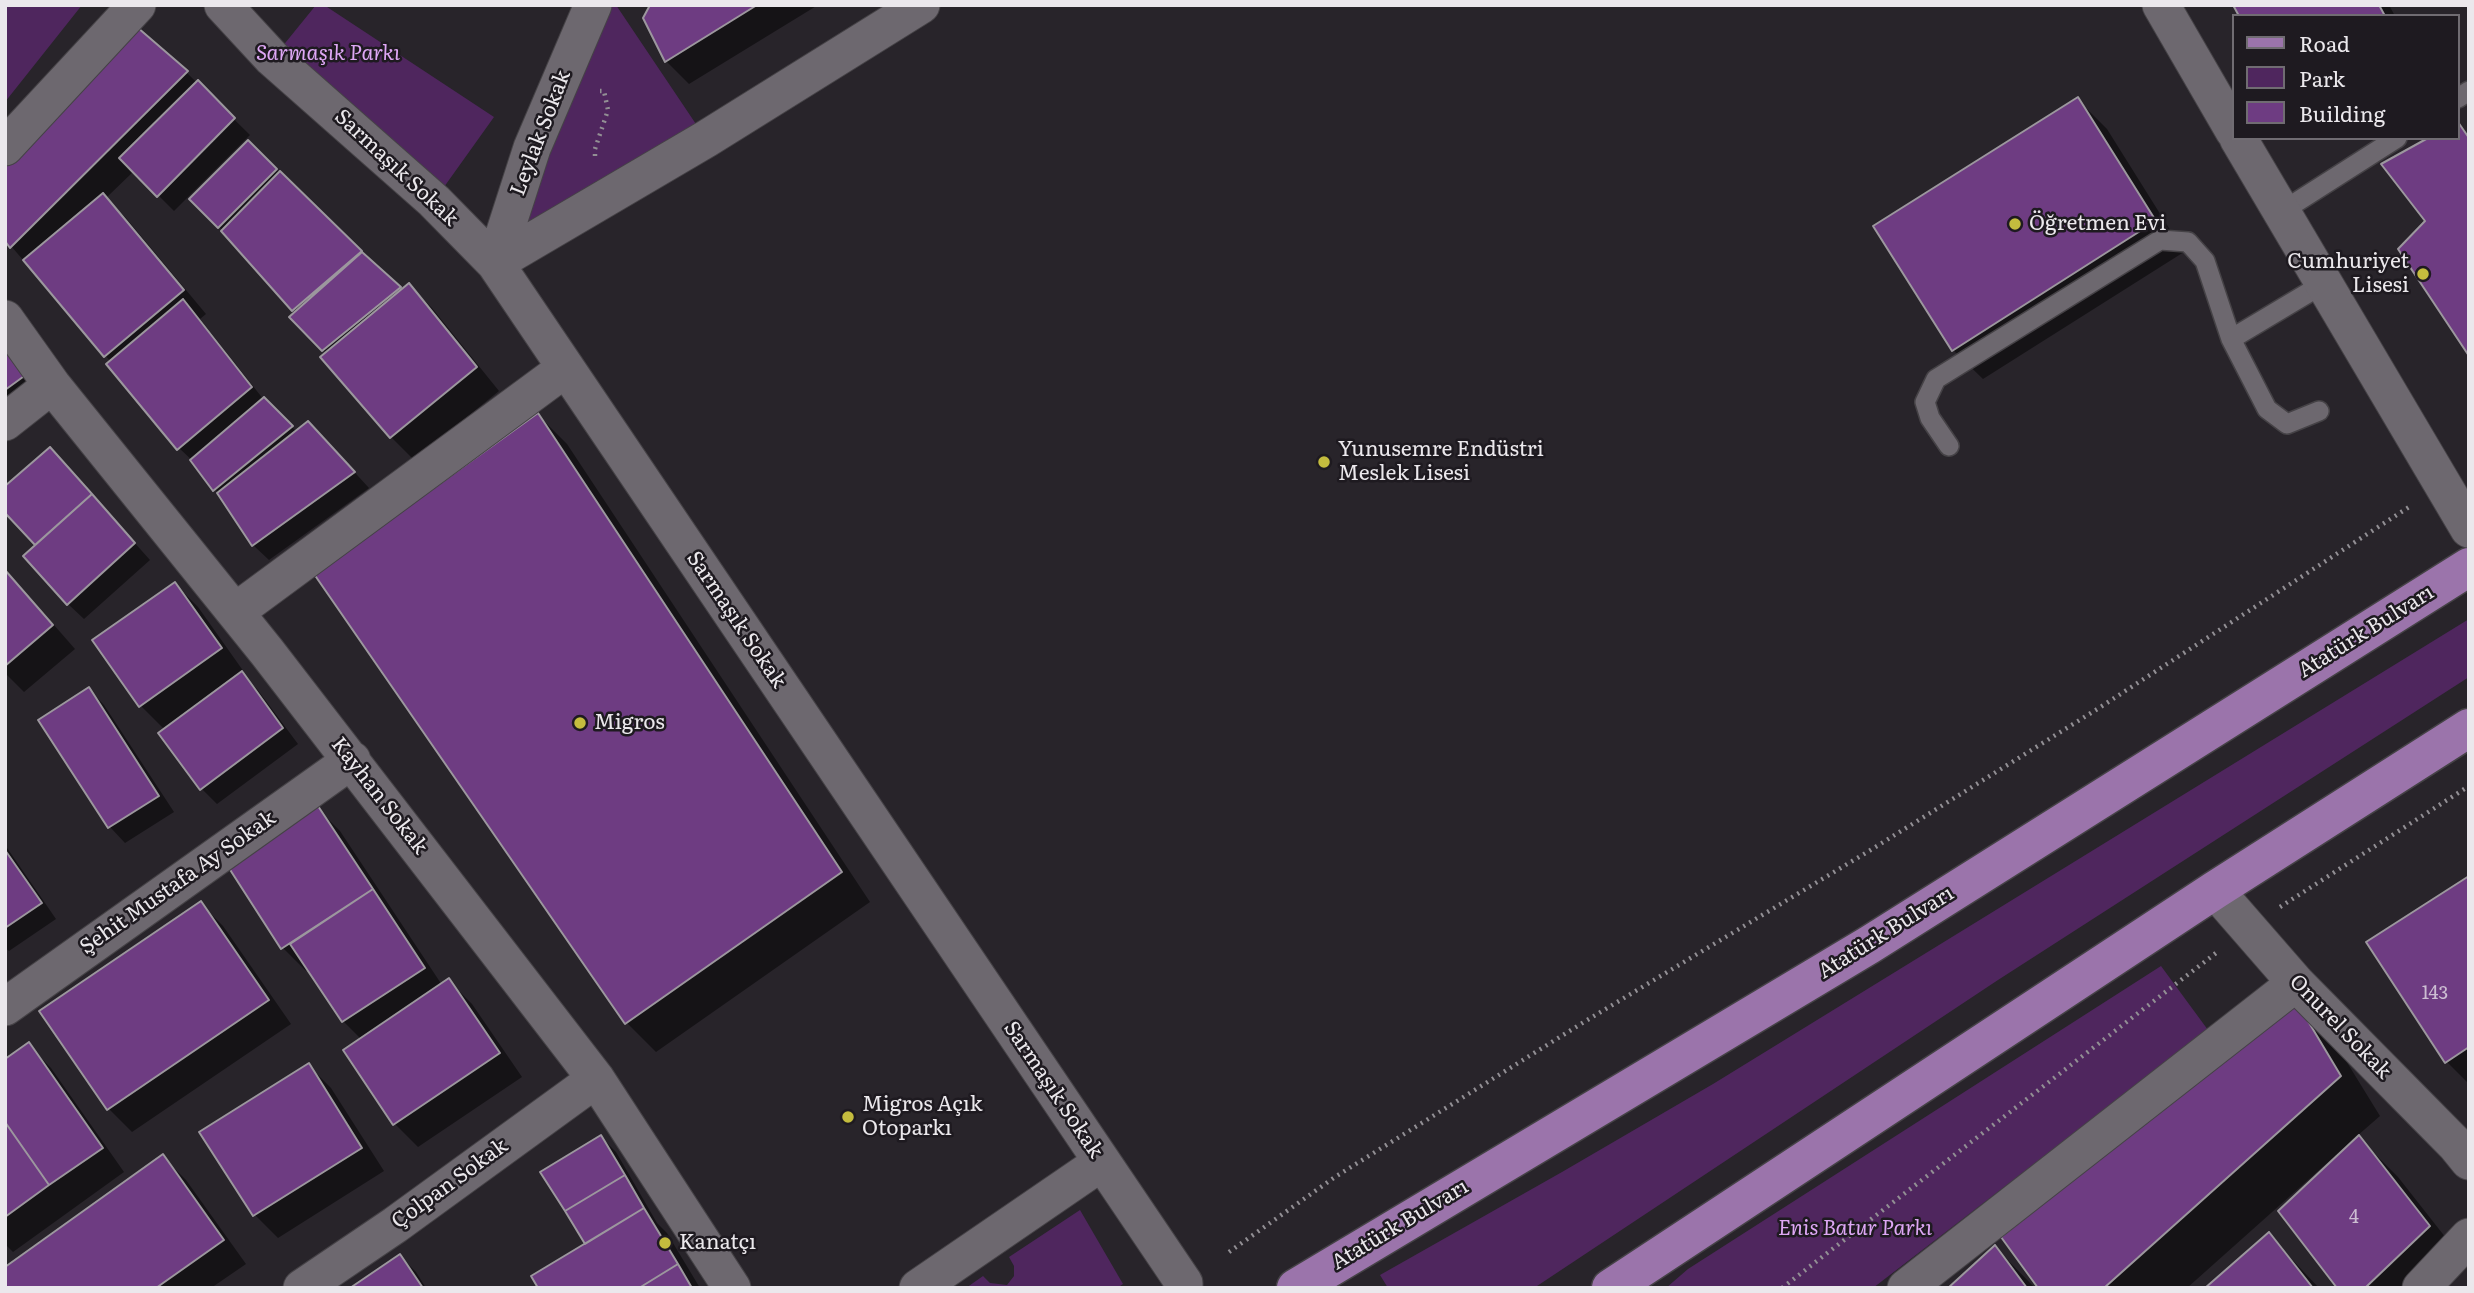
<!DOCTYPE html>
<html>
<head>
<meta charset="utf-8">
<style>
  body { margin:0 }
  #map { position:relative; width:2474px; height:1293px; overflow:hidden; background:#28242a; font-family:Literata,serif }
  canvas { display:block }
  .frame { position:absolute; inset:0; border:7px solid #ebe8ec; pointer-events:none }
  .legend { position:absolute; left:2232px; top:14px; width:228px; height:126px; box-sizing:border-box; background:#1e1a20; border:2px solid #706c72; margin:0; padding:9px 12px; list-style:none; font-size:21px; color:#ebe8ec }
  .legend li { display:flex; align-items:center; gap:14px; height:35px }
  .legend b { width:35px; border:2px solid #706c72 }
</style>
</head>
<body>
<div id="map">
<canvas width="2474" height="1293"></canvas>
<div class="frame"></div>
<ul class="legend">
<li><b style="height:9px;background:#9b74ab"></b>Road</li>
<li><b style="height:19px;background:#4f265e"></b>Park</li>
<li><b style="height:19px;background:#6e3c82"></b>Building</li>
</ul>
</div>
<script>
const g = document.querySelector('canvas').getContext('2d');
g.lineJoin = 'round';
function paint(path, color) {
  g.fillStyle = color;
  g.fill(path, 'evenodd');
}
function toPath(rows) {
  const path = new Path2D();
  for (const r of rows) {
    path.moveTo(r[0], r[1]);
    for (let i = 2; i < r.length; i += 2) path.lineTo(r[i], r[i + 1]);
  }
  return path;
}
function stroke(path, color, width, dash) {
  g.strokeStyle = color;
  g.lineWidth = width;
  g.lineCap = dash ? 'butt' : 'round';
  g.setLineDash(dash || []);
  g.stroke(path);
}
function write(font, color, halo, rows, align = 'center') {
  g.font = font + ' Literata,serif';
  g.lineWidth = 5;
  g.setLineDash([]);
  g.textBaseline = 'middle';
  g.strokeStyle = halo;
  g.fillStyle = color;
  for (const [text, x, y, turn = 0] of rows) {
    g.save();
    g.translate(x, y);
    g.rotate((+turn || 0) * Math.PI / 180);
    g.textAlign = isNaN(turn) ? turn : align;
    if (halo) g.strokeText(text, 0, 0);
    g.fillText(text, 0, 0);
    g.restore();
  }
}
const green = toPath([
  [5,5,82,5,5,102],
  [316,5,324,5,494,117,434,201,273,58],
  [593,5,616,5,706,139,495,263],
  [2469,619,2469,677,1998,980,1534,1288,1388,1288,1380,1275,1562,1172,1713,1084],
  [2161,966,2208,1030,1873,1288,1666,1288,1688,1269],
  [1080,1210,1123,1284,1117,1288,966,1288,983,1276,990,1283,1007,1285,1014,1276,1014,1266,1009,1257]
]);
const shadow = toPath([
  [652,5,818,5,689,84,666,61],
  [2235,5,2389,5,2395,16,2242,16],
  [130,23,187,73,250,135,174,211,134,171,106,198,126,218,206,314,200,319,264,400,297,432,324,439,369,488,269,560,253,545,223,499,195,463,179,448,111,362,11,246],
  [2077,99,2107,129,2184,252,1983,379,1953,350],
  [248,142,402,291,409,285,432,308,499,391,414,460,391,437,326,353,292,317,297,313,225,233,192,199],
  [5,337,55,404,5,441],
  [538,415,567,444,870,902,656,1052,626,1022],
  [65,465,150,560,84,619,68,604,37,545,5,510],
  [5,569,75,649,24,692,5,673],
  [175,584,198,607,244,672,242,674,257,689,298,744,217,804,202,789,160,733,165,730,140,705],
  [89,689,104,705,174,812,125,843,110,827,41,721],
  [317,808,340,831,442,985,449,981,472,1004,522,1077,418,1147,395,1124,362,1040,343,1021,309,969,306,971,283,948,229,865],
  [5,845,56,919,9,951,5,948],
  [2469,878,2469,1084,2446,1061],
  [200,903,223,926,291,1024,132,1132,109,1109,42,1012],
  [2293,999,2332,1038,2380,1116,2357,1136,2398,1177,2468,1266,2445,1288,2339,1288,2338,1158,2336,1155,2187,1288,2040,1288],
  [28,1045,51,1068,124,1172,13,1252,5,1244,5,1061],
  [308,1065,331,1088,384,1171,278,1238,255,1215,202,1132],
  [601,1137,616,1152,657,1223,667,1233,700,1288,540,1288,587,1245],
  [163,1157,186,1180,246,1264,211,1288,5,1288],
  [2269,1235,2319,1288,2208,1288],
  [1995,1247,2035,1288,1951,1288],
  [400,1256,416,1272,426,1288,354,1288]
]);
const building = toPath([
  [650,5,757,5,665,62,643,18,650,5],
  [2233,5,2379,5,2385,16,2239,16,2233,5],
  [130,21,188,71,10,248,5,241,5,161,130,21],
  [198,80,235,118,157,197,119,158,198,80],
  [2078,97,2156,221,1952,351,1873,226,2078,97],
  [2458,122,2469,138,2469,356,2398,249,2425,221,2381,164,2428,138,2458,138,2458,122],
  [248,140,277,169,218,228,189,199,248,140],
  [280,171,362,251,292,311,221,231,280,171],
  [103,193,184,290,104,357,23,260,103,193],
  [362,252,401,287,322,351,289,317,362,252],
  [409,283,477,367,390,438,320,357,409,283],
  [183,299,252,387,177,450,106,364,183,299],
  [5,345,27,374,5,390,5,345],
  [264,397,293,426,213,491,190,460,264,397],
  [538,413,842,872,625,1024,314,574,538,413],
  [308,421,355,472,252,546,217,493,308,421],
  [50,447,92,494,35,545,5,513,5,486,50,447],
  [92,494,135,543,67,605,23,556,92,494],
  [5,570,53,625,5,666,5,570],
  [175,582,222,648,139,707,92,640,175,582],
  [242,671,283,728,200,790,158,733,242,671],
  [89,687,159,796,108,828,38,720,89,687],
  [318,806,373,889,281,949,227,865,318,806],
  [5,850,42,903,5,928,5,850],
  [2469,876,2469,1047,2445,1063,2366,942,2469,876],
  [373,889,425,968,342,1022,290,944,373,889],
  [201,901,269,1000,107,1110,39,1011,201,901],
  [449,978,500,1053,393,1125,343,1050,449,978],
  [2293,996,2341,1076,2104,1288,2038,1288,2001,1237,2293,996],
  [29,1042,103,1148,49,1185,5,1122,5,1059,29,1042],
  [309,1063,362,1148,253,1216,199,1132,309,1063],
  [5,1122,49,1185,5,1217,5,1122],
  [601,1135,625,1175,565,1211,540,1172,601,1135],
  [2359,1135,2430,1226,2365,1288,2337,1288,2278,1211,2359,1135],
  [163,1154,224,1240,156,1288,5,1288,5,1267,163,1154],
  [625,1175,644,1208,585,1244,565,1211,625,1175],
  [644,1208,678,1264,639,1288,538,1288,531,1276,644,1208],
  [2269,1232,2313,1288,2205,1288,2269,1232],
  [1995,1245,2027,1288,1948,1288,1995,1245],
  [400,1254,423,1288,350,1288,400,1254],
  [678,1264,692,1288,639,1288,678,1264]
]);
const path = toPath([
  [595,156,595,149,608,110,604,91,600,91],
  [2280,907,2469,786],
  [1229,1252,1335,1177,1584,1022,1869,851,2099,708,2409,507],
  [1782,1288,2216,953]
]);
const lane = toPath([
  [2458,98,2469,91],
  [2281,212,2397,138],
  [2231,339,2323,284],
  [1949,446,1930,418,1925,402,1936,379,2160,240,2188,242,2205,261,2231,339,2267,409,2287,424,2319,411]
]);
const street = toPath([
  [223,5,272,58,434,201,495,263,1184,1283,1184,1288],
  [2161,5,2234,131],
  [2238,138,2469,529],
  [5,147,137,5],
  [495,263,706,139,921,5],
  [495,263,532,148,593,5],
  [5,319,52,385,267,652,596,1079,732,1288],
  [5,422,52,385],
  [235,612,566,368],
  [2215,890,2296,983,2456,1145,2469,1161],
  [5,1007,352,760],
  [302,1288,395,1225,596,1079],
  [918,1288,1102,1162],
  [1906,1288,2296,983],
  [2421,1288,2469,1237]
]);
const primary = toPath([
  [1296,1288,1869,945,2469,567],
  [1611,1288,2215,890,2469,728]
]);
const markers = [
  [2015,224,7,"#c4bc3e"],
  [2423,274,7,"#c4bc3e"],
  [1324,462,7,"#c4bc3e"],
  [580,723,7,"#c4bc3e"],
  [848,1117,7,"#c4bc3e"],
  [665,1243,7,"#c4bc3e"]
];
const numberNames = [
  ["143",2435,994],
  ["4",2354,1218]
];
const parkNames = [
  ["Sarmaşık Parkı",328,54],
  ["Enis Batur Parkı",1855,1229]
];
const streetNames = [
  ["Leylak Sokak",541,133,-69],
  ["Sarmaşık Sokak",396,168,43],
  ["Sarmaşık Sokak",736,620,56],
  ["Atatürk Bulvarı",2366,632,-32],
  ["Kayhan Sokak",379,796,52],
  ["Şehit Mustafa Ay Sokak",178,883,-35],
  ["Atatürk Bulvarı",1886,933,-32],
  ["Onurel Sokak",2340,1027,46],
  ["Sarmaşık Sokak",1053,1090,56],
  ["Çolpan Sokak",450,1184,-36],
  ["Atatürk Bulvarı",1400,1225,-31]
];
const poiNames = [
  ["Öğretmen Evi",2029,224],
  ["Cumhuriyet",2409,262,"right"],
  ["Lisesi",2409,286,"right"],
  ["Yunusemre Endüstri",1338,450],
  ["Meslek Lisesi",1338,474],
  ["Migros",594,723],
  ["Migros Açık",862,1105],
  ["Otoparkı",862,1129],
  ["Kanatçı",679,1243]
];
paint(green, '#4f265e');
paint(shadow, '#0007');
paint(building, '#6e3c82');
stroke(building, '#9c979e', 2);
stroke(lane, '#454246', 22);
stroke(street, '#454246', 39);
stroke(primary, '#454246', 41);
stroke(path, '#928f94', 4.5, [2, 5]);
stroke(lane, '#6d686f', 19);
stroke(street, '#6d686f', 37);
stroke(primary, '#9b74ab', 38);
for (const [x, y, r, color] of markers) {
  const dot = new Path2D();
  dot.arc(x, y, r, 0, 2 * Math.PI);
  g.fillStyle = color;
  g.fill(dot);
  stroke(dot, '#1e1a20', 2.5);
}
write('18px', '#ccbdd2', null, numberNames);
write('italic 21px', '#dea7f5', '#1e1a20', parkNames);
write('21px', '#ebe8ec', '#1e1a20', streetNames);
write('21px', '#ebe8ec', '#1e1a20', poiNames, 'left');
</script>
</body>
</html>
